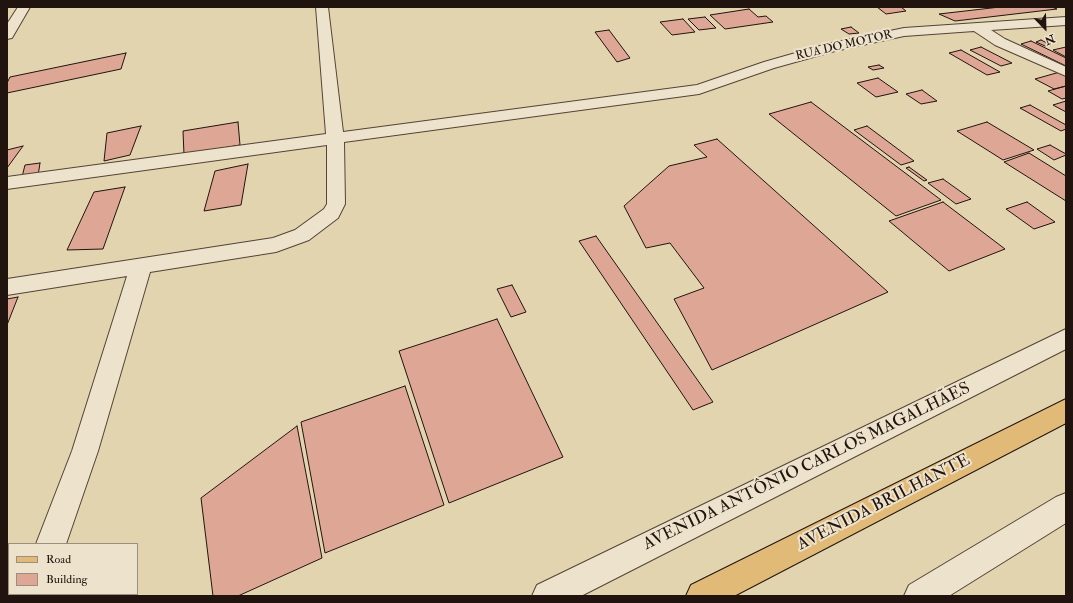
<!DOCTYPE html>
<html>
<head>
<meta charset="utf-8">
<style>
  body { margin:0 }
  #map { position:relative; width:1073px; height:603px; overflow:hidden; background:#e3d4b0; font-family:"IM FELL Double Pica",serif }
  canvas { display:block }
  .frame { position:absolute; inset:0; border:8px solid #21140e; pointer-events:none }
  .legend { position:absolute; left:8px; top:543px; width:130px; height:52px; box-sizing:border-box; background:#ede3cc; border:1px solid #9b9080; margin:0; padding:5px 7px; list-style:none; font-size:12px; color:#21140e }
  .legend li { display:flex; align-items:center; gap:8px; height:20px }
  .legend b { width:20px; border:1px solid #9b9080 }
  .north { position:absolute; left:1025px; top:8px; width:40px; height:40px; -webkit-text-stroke:3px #ede3cc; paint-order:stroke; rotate:157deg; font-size:11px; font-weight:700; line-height:16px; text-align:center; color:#21140e }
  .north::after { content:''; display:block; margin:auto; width:14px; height:18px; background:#21140e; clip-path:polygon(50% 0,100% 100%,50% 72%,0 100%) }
</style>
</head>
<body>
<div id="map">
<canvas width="1073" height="603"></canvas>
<div class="frame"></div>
<ul class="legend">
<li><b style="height:5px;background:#e2ba78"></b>Road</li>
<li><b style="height:11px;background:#dea695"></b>Building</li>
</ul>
<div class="north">N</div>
</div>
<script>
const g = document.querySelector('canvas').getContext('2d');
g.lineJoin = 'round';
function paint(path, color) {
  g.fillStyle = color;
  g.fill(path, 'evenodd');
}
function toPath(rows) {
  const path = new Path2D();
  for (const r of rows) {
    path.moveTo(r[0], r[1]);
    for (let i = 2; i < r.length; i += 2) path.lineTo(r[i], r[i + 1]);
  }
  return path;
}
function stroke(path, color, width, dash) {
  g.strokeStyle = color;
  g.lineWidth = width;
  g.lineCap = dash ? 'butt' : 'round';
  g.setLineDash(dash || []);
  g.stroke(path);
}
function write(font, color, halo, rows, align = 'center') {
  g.font = font + ' "IM FELL Double Pica",serif';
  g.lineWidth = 4;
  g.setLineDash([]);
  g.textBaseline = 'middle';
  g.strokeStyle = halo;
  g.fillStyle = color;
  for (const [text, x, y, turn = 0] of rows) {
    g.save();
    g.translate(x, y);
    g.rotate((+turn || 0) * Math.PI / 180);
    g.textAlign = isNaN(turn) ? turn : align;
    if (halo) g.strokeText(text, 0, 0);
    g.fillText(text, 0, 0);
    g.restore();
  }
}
const building = toPath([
  [877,7,901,7,906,11,886,14,877,7],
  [1000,7,1052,7,1057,9,955,21,939,14,1000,7],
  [749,9,758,17,766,16,773,22,725,29,710,15,749,9],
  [705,17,716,28,699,30,688,19,705,17],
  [683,19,695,32,672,35,660,22,683,19],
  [851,27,859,33,849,34,841,29,851,27],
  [609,30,630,58,617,62,595,32,609,30],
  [1041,40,1051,45,1045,46,1036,42,1041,40],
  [1031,41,1066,58,1066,66,1021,44,1031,41],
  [981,47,1012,63,1001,66,970,50,981,47],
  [1066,47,1066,57,1053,50,1066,47],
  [961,50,1000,72,987,75,949,53,961,50],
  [126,53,121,69,7,93,7,83,10,77,126,53],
  [879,65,884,68,873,70,868,67,879,65],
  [1060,72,1066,75,1066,86,1054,89,1035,79,1060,72],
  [878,78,898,92,876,97,857,83,878,78],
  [1066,86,1066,98,1062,99,1048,91,1066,86],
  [922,90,937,101,921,104,906,94,922,90],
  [1066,101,1066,112,1053,105,1066,101],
  [811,102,941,200,896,216,769,114,811,102],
  [1030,105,1066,125,1066,129,1061,131,1020,108,1030,105],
  [238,122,240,145,184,155,183,131,238,122],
  [987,122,1034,150,1003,160,957,131,987,122],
  [141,126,130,155,104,161,107,133,141,126],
  [867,126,914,161,901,165,854,130,867,126],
  [717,139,888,292,712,370,674,299,704,288,670,243,646,248,624,206,669,166,707,157,694,145,717,139],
  [1050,145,1066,154,1066,155,1054,160,1037,149,1050,145],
  [23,146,7,168,7,150,23,146],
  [1029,153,1066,176,1066,201,1004,162,1029,153],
  [40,163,38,176,22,177,25,165,40,163],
  [248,164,241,205,204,211,215,171,248,164],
  [909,167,927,180,924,181,906,168,909,167],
  [943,179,971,199,956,204,928,183,943,179],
  [125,187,103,249,67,250,94,192,125,187],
  [943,202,1005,249,949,271,889,221,943,202],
  [1027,202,1055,222,1034,229,1006,209,1027,202],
  [596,236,713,402,693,410,579,241,596,236],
  [512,285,526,312,511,317,497,289,512,285],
  [18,297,7,325,7,299,18,297],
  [497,319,563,457,449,503,399,351,497,319],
  [405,386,444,505,325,553,301,422,405,386],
  [297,426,322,558,238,596,213,596,201,498,297,426]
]);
const minor = toPath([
  [18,7,30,7,12,38,7,39,7,24,18,7],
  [316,7,328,7,343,132,697,85,764,62,827,44,904,28,1066,17,1066,25,991,30,1005,39,1066,67,1066,76,995,45,974,31,904,36,835,51,774,68,699,94,344,142,345,204,338,218,309,240,276,252,150,272,98,451,66,544,36,544,72,451,127,276,7,295,7,279,273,238,295,230,324,209,327,204,327,145,7,189,7,177,326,134,316,7],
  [1066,329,1066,349,581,596,532,596,537,585,1066,329],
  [12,594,44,594,43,596,11,596,12,594]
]);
const tertiary = toPath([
  [1066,493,1066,523,949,596,904,596,909,585,1056,497,1066,493]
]);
const primary = toPath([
  [1066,399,1066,423,734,596,686,596,691,585,1066,399]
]);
const farStreetnames = [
  ["RUA DO MOTOR",844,46,-13]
];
const nearStreetnames = [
  ["AVENIDA ANTÔNIO CARLOS MAGALHÃES",807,467,-26],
  ["AVENIDA BRILHANTE",884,503,-27]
];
paint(building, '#dea695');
stroke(building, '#21140e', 1);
stroke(minor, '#524436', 2);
stroke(tertiary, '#524436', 2);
stroke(primary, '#21140e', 2);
paint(minor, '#ede3cc');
paint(tertiary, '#ede3cc');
paint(primary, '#e2ba78');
write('12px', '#21140e', '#ede3cc', farStreetnames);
write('17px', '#21140e', '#ede3cc', nearStreetnames);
</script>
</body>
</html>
